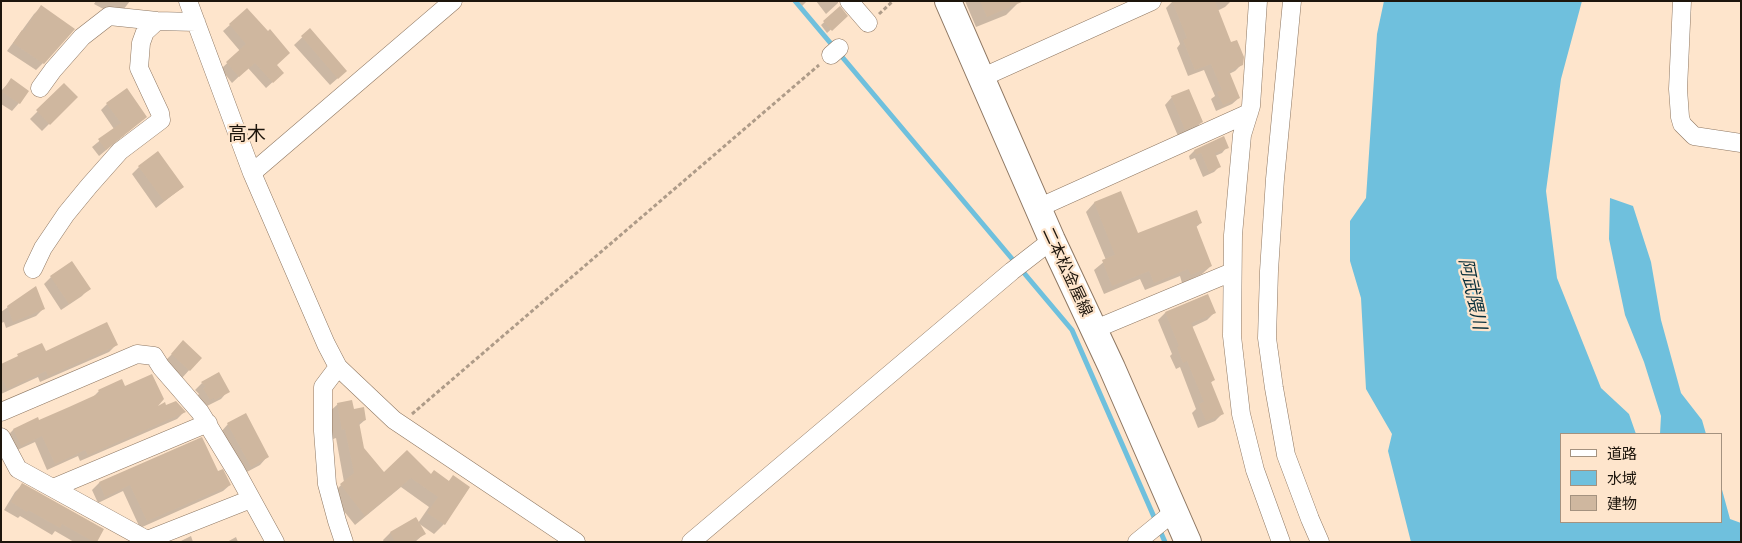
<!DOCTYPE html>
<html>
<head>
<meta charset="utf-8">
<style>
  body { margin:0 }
  #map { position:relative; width:1742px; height:543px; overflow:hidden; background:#fee5cc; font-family:Rubik,"Noto Sans JP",sans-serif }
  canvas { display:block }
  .frame { position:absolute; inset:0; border:2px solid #1d150c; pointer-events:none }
  .legend { position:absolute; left:1560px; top:433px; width:162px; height:90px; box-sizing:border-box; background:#fee5cc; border:1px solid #a4927f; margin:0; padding:6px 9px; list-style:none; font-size:15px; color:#1d150c }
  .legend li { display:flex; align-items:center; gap:10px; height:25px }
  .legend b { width:25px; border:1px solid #a4927f }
</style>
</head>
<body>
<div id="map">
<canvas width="1742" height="543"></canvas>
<div class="frame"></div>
<ul class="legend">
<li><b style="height:6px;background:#fff"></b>道路</li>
<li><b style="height:14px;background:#6fc0dd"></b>水域</li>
<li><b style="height:14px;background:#cfb79f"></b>建物</li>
</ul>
</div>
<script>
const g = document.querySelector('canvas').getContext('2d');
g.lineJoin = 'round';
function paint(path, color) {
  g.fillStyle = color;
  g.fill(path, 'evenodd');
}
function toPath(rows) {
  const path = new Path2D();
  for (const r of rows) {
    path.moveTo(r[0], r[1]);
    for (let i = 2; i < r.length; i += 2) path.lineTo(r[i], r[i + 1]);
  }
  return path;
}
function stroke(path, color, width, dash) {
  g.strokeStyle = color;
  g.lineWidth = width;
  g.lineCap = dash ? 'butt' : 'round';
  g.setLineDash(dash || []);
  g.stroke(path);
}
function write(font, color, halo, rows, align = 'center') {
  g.font = font + ' Rubik,"Noto Sans JP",sans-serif';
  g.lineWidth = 4.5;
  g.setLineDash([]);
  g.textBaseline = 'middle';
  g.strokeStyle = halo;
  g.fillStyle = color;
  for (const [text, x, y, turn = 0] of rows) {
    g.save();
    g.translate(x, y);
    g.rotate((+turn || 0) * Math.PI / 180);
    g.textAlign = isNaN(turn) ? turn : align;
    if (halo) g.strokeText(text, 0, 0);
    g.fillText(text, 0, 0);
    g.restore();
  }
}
const water = toPath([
  [1384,1,1582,1,1561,79,1546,191,1557,278,1601,388,1629,414,1636,434,1561,434,1561,522,1721,522,1721,486,1730,519,1741,523,1741,542,1411,542,1388,451,1392,434,1366,389,1361,298,1350,261,1350,221,1366,198,1377,34],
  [1610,198,1633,206,1651,262,1661,320,1681,393,1702,420,1706,434,1660,434,1661,416,1644,362,1625,315,1609,239]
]);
const shadow = toPath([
  [96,1,130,1,120,14,111,13,94,4],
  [798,1,807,1,802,6],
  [816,1,838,1,838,3,826,14],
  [965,1,1016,1,1017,4,1006,15,976,27],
  [1173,1,1231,1,1225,7,1217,11,1231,44,1242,64,1235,71,1229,74,1239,98,1232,104,1216,111,1211,99,1215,96,1204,70,1188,76,1177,48,1180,44,1166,8],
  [41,7,43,63,36,70,7,51,34,14],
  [840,8,846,16,827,33,821,25],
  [247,10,267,33,275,65,276,79,266,88,248,68,232,83,221,69,240,51,223,31],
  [310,30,338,78,330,85,294,45],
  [11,80,19,103,12,111,1,104,1,91],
  [64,85,76,97,42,131,30,119],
  [1172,97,1202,122,1194,129,1178,136,1165,105],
  [107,104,146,117,99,156,92,147,114,129,101,110],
  [1227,147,1222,153,1215,156,1219,167,1214,172,1203,177,1195,158,1190,160,1189,156,1194,151],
  [139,167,183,187,156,208,132,174],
  [1120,192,1137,235,1201,223,1195,228,1211,266,1202,274,1182,283,1180,276,1145,290,1140,279,1104,294,1094,270,1106,260,1086,212,1094,203],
  [51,277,89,288,82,296,61,310,44,284],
  [35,288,43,309,36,316,6,328,4,322,1,323,1,312],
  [1165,313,1214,313,1207,320,1192,327,1213,380,1210,384,1222,414,1215,421,1198,428,1192,413,1196,409,1180,367,1176,369,1170,356,1172,354,1158,320],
  [116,345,109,352,40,382,38,377,1,394,1,365,45,353],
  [176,350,200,358,182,378,164,362],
  [202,383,228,391,221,399,207,406,206,405,202,407,197,396,199,394,195,390],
  [125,388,153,409,166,407,184,412,177,419,80,461,78,456,47,470,35,442,13,452,6,437,13,430,38,422,92,398,99,391],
  [338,404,353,411,365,420,358,426,363,448,384,474,431,475,448,482,453,477,469,488,444,524,434,534,418,523,424,534,415,542,384,542,383,540,390,533,418,523,429,507,401,487,355,525,331,495,344,482,336,438,333,439,328,413],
  [228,424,267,457,260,465,243,474,221,432],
  [202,439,217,473,230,485,223,491,140,528,123,491,98,503,92,490,99,483],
  [22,485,95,542,74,542,55,531,52,535,20,516,18,518,4,510,15,492],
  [191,536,193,542,179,542],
  [236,537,238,542,227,542]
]);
const stream = toPath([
  [795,1,1072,330,1165,542]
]);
const building = toPath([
  [980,1,1024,1,987,17],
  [1172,1,1215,1,1231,42,1237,40,1244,57,1243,65,1229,71,1240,98,1223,105,1217,92,1222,90,1211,64,1195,70,1183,40,1187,38],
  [41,5,75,29,44,64,13,43,22,30,24,31],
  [840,6,848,16,832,31,823,21],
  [247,8,268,31,270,29,290,53,277,65,284,73,273,83,255,63,239,77,226,62,246,44,229,24],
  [310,28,347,71,338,79,301,36],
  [11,78,29,91,20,104,2,92],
  [64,83,78,97,50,125,36,110],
  [127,88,147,117,114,143,106,150,98,139,121,123,106,103],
  [1189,89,1203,122,1185,130,1171,96],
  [1224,136,1229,148,1215,153,1221,167,1209,172,1201,153,1196,155,1194,150],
  [158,151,184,187,164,201,138,166],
  [1121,191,1138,233,1197,210,1202,223,1196,225,1212,266,1191,275,1188,269,1154,283,1149,271,1112,286,1102,260,1115,255,1094,202],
  [72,261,91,289,69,304,50,276],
  [36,286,45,309,13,322,7,306],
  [1208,294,1216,313,1191,323,1215,380,1211,382,1224,414,1206,421,1199,404,1204,402,1187,361,1183,363,1177,347,1179,346,1165,312],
  [107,322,118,345,48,376,46,371,7,389,1,376,1,364,18,356,17,354,42,343,46,351],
  [183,340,202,358,190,371,171,354],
  [219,372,230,392,215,400,214,398,210,400,203,388,206,387,201,382],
  [152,374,164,399,158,406,165,402,166,405,176,401,186,412,88,455,85,450,55,464,42,436,21,446,13,429,38,417,39,420,69,407,100,393,98,390,122,379,125,386],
  [352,400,354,409,364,407,366,420,359,422,364,448,384,472,407,450,431,474,434,470,449,481,453,475,470,487,445,525,427,513,438,497,411,478,365,516,340,484,354,473,345,429,342,430,337,403],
  [246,413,269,457,251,467,227,423],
  [202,437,218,471,223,469,231,485,147,521,130,485,105,497,99,482],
  [22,483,104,529,97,542,94,542,62,524,60,528,28,510,27,512,11,502],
  [416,517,426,534,411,542,395,542,390,532]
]);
const path = toPath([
  [879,14,893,1],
  [412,414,819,65]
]);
const minor = toPath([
  [188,1,252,173,326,344,338,367,394,420,576,542],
  [849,1,868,23],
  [1258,1,1251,106,1242,135,1233,235,1232,336,1241,414,1255,470,1281,542],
  [1292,1,1275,179,1269,271,1267,338,1274,388,1286,455,1310,519,1320,542],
  [1682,1,1678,89,1680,117,1682,124,1694,136,1741,143],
  [831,55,839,48],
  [981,78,1152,1],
  [40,88,53,70,82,37,109,16,157,21,196,22],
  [252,173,453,1],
  [1038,208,1249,113],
  [33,269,43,248,66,214,89,186,120,151,161,120,160,113,139,68,141,43,145,32,157,21],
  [1093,330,1232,272],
  [338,367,323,387,323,431,327,484,337,521,344,542],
  [1,412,137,354,154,356,161,367,200,412,236,471,275,542],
  [1,437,18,469,147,540,148,542],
  [53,488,208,423],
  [147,540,251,499],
  [691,542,1012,271,1052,240],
  [1137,542,1175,511]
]);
const primary = toPath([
  [948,1,1052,240,1112,368,1188,542]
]);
const streetNames = [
  ["二本松金屋線",1067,272,65]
];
const waterNames = [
  ["阿武隈川",1472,294,78]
];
const quarterNames = [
  ["高木",247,135]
];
paint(water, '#6fc0dd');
paint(shadow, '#0003');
stroke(stream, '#6fc0dd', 5);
paint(building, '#cfb79f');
stroke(minor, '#8e7762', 19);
stroke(primary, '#8e7762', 28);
stroke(path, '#ae9b88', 3, [4, 2.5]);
stroke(minor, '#fff', 18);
stroke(primary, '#fff', 26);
write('16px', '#1d150c', '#fee5cc', streetNames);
write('italic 18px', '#062e3a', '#fee5cc', waterNames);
write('19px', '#1d150c', '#fee5cc', quarterNames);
</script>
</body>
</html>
